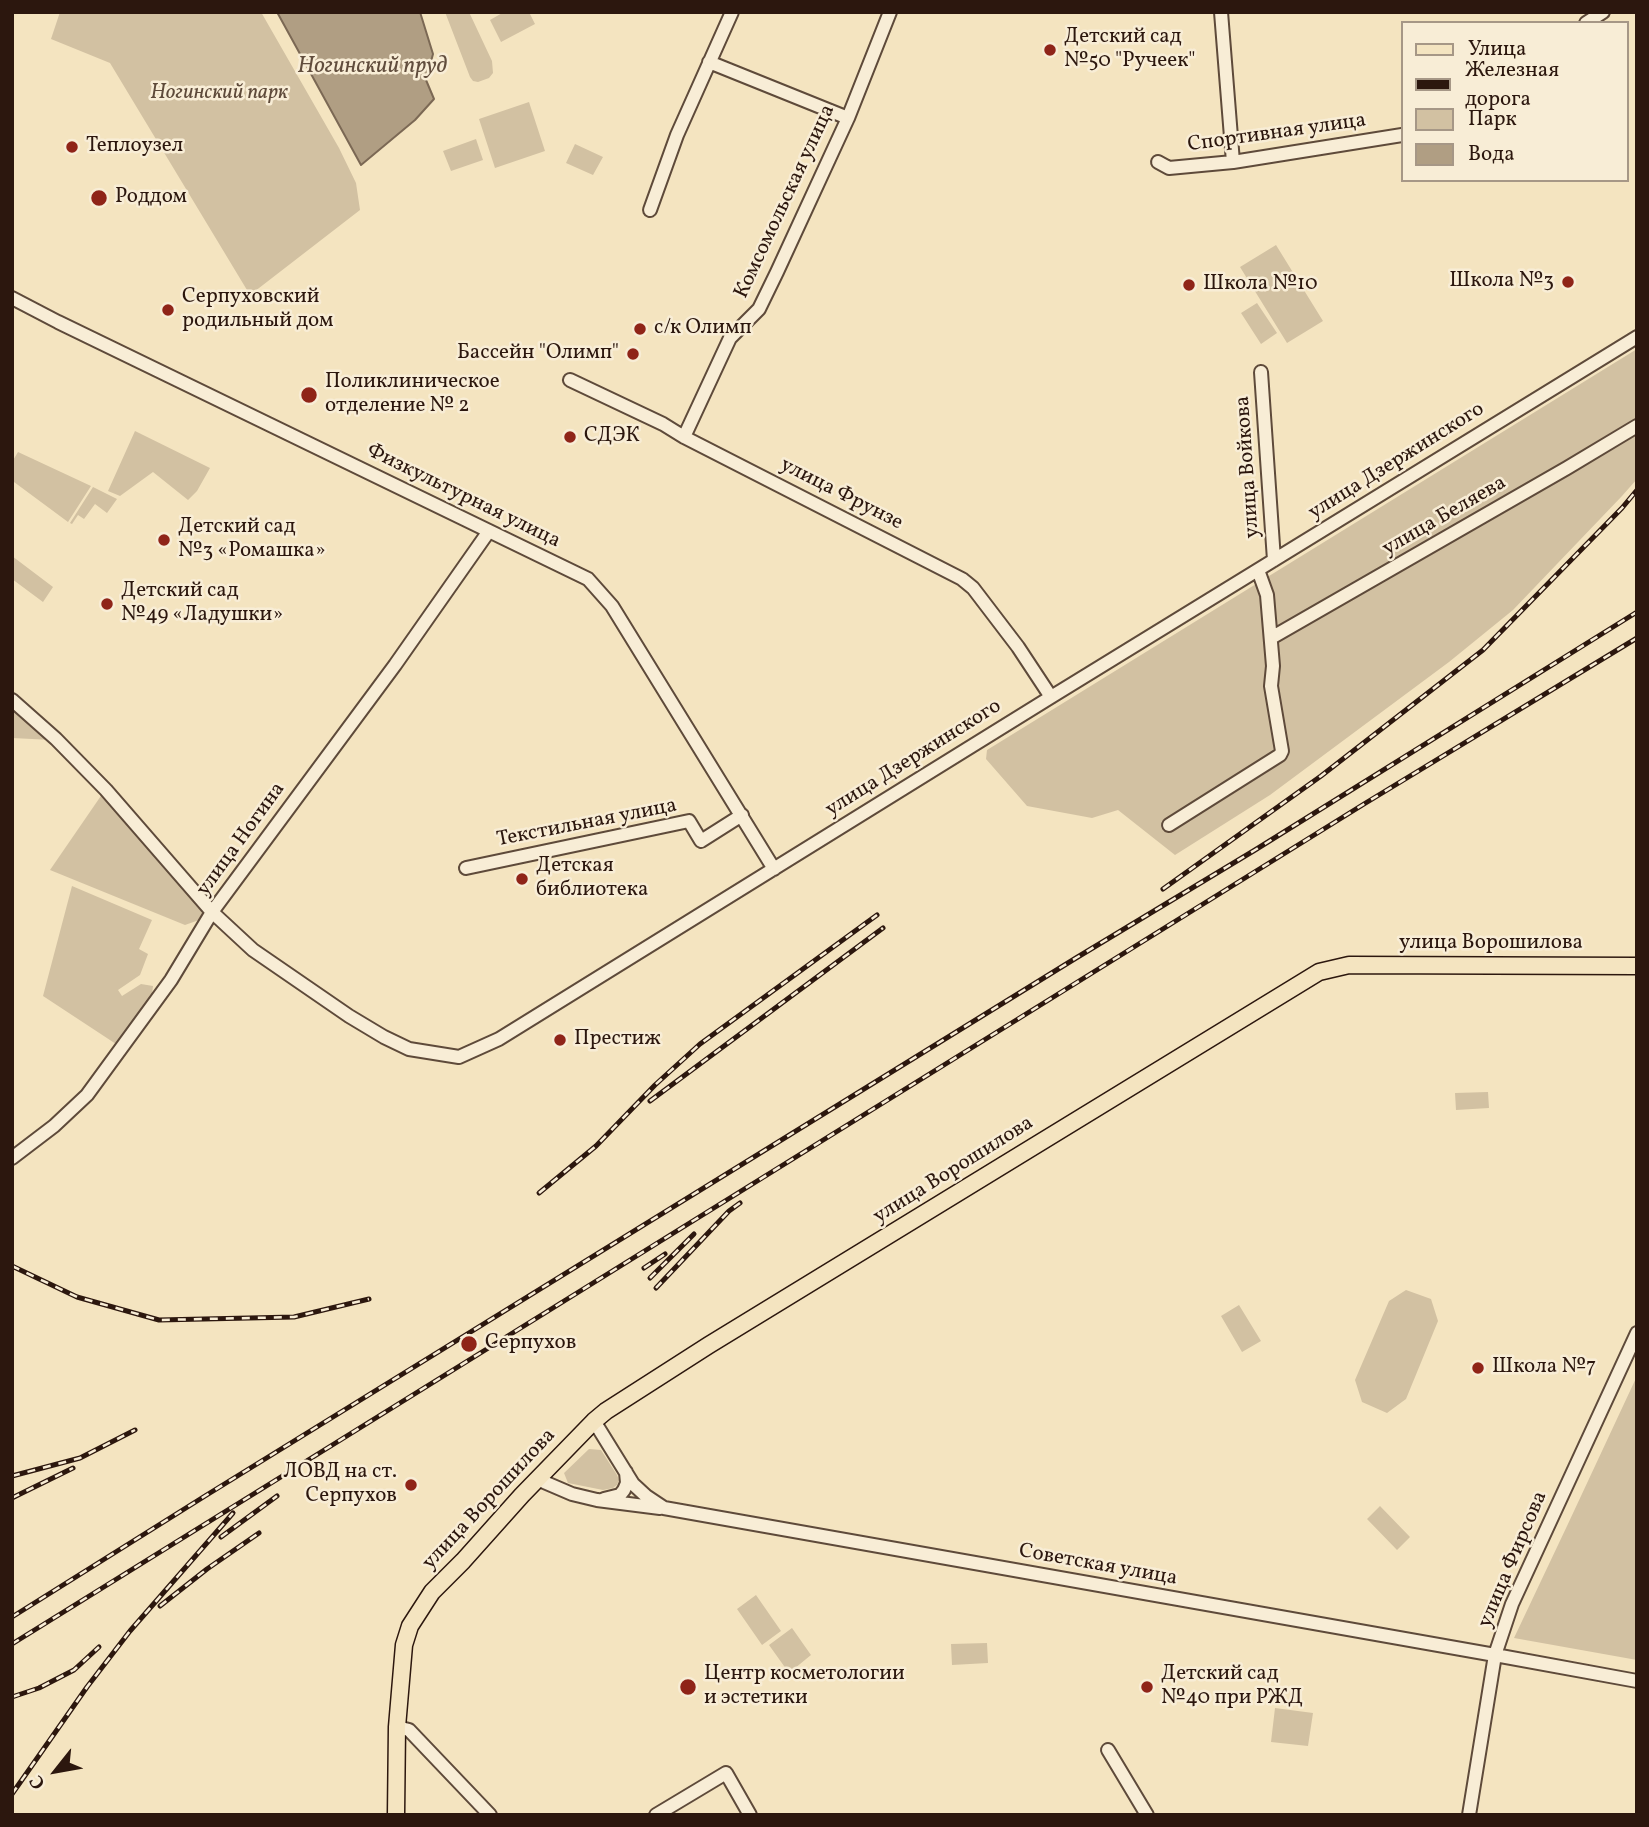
<!DOCTYPE html>
<html>
<head>
<meta charset="utf-8">
<style>
  body { margin:0 }
  #map { position:relative; width:1649px; height:1827px; overflow:hidden; background:#f4e4c0; font-family:Vollkorn,serif }
  canvas { display:block }
  .frame { position:absolute; inset:0; border:14px solid #2c170e; pointer-events:none }
  .legend { position:absolute; left:1401px; top:21px; width:228px; height:161px; box-sizing:border-box; background:#f8edd6; border:2px solid #a69786; margin:0; padding:9px 12px; list-style:none; font-size:21px; color:#2c170e }
  .legend li { display:flex; align-items:center; gap:14px; height:35px }
  .legend b { width:35px; border:2px solid #a69786 }
  .north { position:absolute; left:21px; top:1736px; width:70px; height:70px; -webkit-text-stroke:5px #f8edd6; paint-order:stroke; rotate:239deg; font-size:19px; font-weight:700; line-height:28px; text-align:center; color:#2c170e }
  .north::after { content:''; display:block; margin:auto; width:24px; height:32px; background:#2c170e; clip-path:polygon(50% 0,100% 100%,50% 72%,0 100%) }
</style>
</head>
<body>
<div id="map">
<canvas width="1649" height="1827"></canvas>
<div class="frame"></div>
<ul class="legend">
<li><b style="height:9px;background:#f4e4c0"></b>Улица</li>
<li><b style="height:9px;background:#2c170e"></b>Железная дорога</li>
<li><b style="height:19px;background:#d2c1a2"></b>Парк</li>
<li><b style="height:19px;background:#b09e83"></b>Вода</li>
</ul>
<div class="north">С</div>
</div>
<script>
const g = document.querySelector('canvas').getContext('2d');
g.lineJoin = 'round';
function paint(path, color) {
  g.fillStyle = color;
  g.fill(path, 'evenodd');
}
function toPath(rows) {
  const path = new Path2D();
  for (const r of rows) {
    path.moveTo(r[0], r[1]);
    for (let i = 2; i < r.length; i += 2) path.lineTo(r[i], r[i + 1]);
  }
  return path;
}
function stroke(path, color, width, dash) {
  g.strokeStyle = color;
  g.lineWidth = width;
  g.lineCap = dash ? 'butt' : 'round';
  g.setLineDash(dash || []);
  g.stroke(path);
}
function write(font, color, halo, rows, align = 'center') {
  g.font = font + ' Vollkorn,serif';
  g.lineWidth = 5;
  g.setLineDash([]);
  g.textBaseline = 'middle';
  g.strokeStyle = halo;
  g.fillStyle = color;
  for (const [text, x, y, turn = 0] of rows) {
    g.save();
    g.translate(x, y);
    g.rotate((+turn || 0) * Math.PI / 180);
    g.textAlign = isNaN(turn) ? turn : align;
    if (halo) g.strokeText(text, 0, 0);
    g.fillText(text, 0, 0);
    g.restore();
  }
}
const green = toPath([
  [60,12,261,12,339,148,356,183,360,210,250,295,110,63,51,39],
  [445,12,469,12,492,61,493,73,489,78,478,82,473,81,470,77],
  [504,12,529,12,535,24,501,42,490,20],
  [529,102,545,151,495,168,479,119],
  [476,139,483,160,451,171,443,151],
  [575,144,603,157,593,175,566,163],
  [1276,245,1323,321,1287,343,1240,267],
  [1257,303,1277,333,1261,344,1241,313],
  [1637,349,1637,479,1622,496,1513,610,1449,662,1270,795,1175,855,1118,810,1092,818,1027,806,986,759,987,750],
  [135,431,210,468,197,491,188,500,153,472,120,496,108,491],
  [18,452,91,486,68,522,14,482,12,462],
  [93,487,117,499,107,513,95,504,84,519,78,515,72,524,70,523],
  [12,556,53,587,43,602,12,579],
  [12,704,52,740,12,738],
  [105,790,213,915,185,925,50,870],
  [72,886,152,920,139,949,148,954,140,975,118,990,122,996,141,984,153,986,152,994,116,1044,43,996],
  [1488,1092,1489,1108,1456,1110,1455,1093],
  [1406,1290,1431,1299,1438,1321,1406,1399,1387,1413,1362,1402,1355,1380,1389,1301],
  [1239,1305,1261,1341,1242,1352,1221,1316],
  [1637,1376,1637,1660,1514,1638,1567,1526],
  [589,1449,601,1450,617,1475,619,1480,617,1485,613,1488,603,1490,568,1483,564,1473],
  [1380,1506,1410,1537,1397,1550,1367,1519],
  [756,1595,781,1631,762,1645,737,1609],
  [792,1628,811,1655,789,1673,769,1645],
  [987,1643,988,1663,952,1665,951,1644],
  [1275,1708,1313,1713,1308,1746,1271,1742]
]);
const water = toPath([
  [277,12,420,12,433,54,426,80,434,99,415,120,361,165,277,12]
]);
const minor = toPath([
  [1221,12,1233,162],
  [1586,23,1603,12],
  [709,62,848,118],
  [1158,162,1169,168,1233,162,1402,135],
  [650,210,677,135,732,12],
  [12,298,58,322,588,579,612,606,774,869],
  [1261,372,1274,560],
  [570,380,663,424,684,437,962,579,973,588,1018,647,1051,697],
  [684,437,730,338,759,309,777,272,848,118,890,12],
  [1271,638,1567,468,1637,426],
  [12,700,56,739,106,790,212,912,253,950,349,1016,384,1037,409,1049,459,1057,499,1039,1051,697,1637,337],
  [1169,825,1280,755,1282,751,1271,686,1273,666,1267,595,1258,570],
  [466,868,689,821,701,841,742,815],
  [12,1158,54,1126,87,1095,171,980,212,912,395,665,489,531],
  [594,1421,633,1484,646,1496,664,1508,1495,1655,1637,1681],
  [537,1479,572,1494,597,1500,660,1508],
  [604,1499,620,1495,624,1490,627,1483,626,1472],
  [397,1727,409,1730,490,1815],
  [1108,1750,1147,1815],
  [656,1815,726,1773,750,1815],
  [1469,1815,1495,1655,1512,1604,1637,1333]
]);
const major = toPath([
  [396,1815,397,1727,404,1645,410,1626,432,1592,463,1561,522,1495,594,1421,606,1411,709,1345,1319,972,1349,965,1637,966]
]);
const rail = toPath([
  [1163,889,1321,776,1483,650,1622,508,1637,490],
  [650,1101,883,928],
  [539,1193,596,1146,655,1085,700,1044,877,915],
  [12,1266,77,1297,159,1320,294,1317,369,1299],
  [644,1268,665,1254],
  [650,1278,694,1234],
  [656,1288,729,1211,740,1203],
  [12,1476,80,1458,135,1430],
  [12,1498,73,1468],
  [221,1537,277,1496],
  [160,1606,207,1569,259,1533],
  [12,1617,205,1496,1076,958,1255,850,1637,612],
  [12,1644,1364,804,1637,638],
  [12,1697,39,1688,74,1670,99,1647],
  [12,1794,87,1687,130,1631,233,1513]
]);
const markers = [
  [1050,50,7,"#8f2418"],
  [72,147,7,"#8f2418"],
  [99,198,9,"#8f2418"],
  [1568,282,7,"#8f2418"],
  [1189,285,7,"#8f2418"],
  [168,310,7,"#8f2418"],
  [640,329,7,"#8f2418"],
  [633,354,7,"#8f2418"],
  [309,395,9,"#8f2418"],
  [570,437,7,"#8f2418"],
  [164,540,7,"#8f2418"],
  [107,604,7,"#8f2418"],
  [522,879,7,"#8f2418"],
  [560,1040,7,"#8f2418"],
  [469,1344,9,"#8f2418"],
  [1478,1368,7,"#8f2418"],
  [411,1485,7,"#8f2418"],
  [688,1687,9,"#8f2418"],
  [1147,1687,7,"#8f2418"]
];
const poiNames = [
  ["Детский сад",1064,38],
  ["№50 \"Ручеек\"",1064,62],
  ["Теплоузел",86,147],
  ["Роддом",115,198],
  ["Школа №3",1554,282,"right"],
  ["Школа №10",1203,285],
  ["Серпуховский",182,298],
  ["родильный дом",182,322],
  ["с/к Олимп",654,329],
  ["Бассейн \"Олимп\"",619,354,"right"],
  ["Поликлиническое",325,383],
  ["отделение № 2",325,407],
  ["СДЭК",584,437],
  ["Детский сад",178,528],
  ["№3 «Ромашка»",178,552],
  ["Детский сад",121,592],
  ["№49 «Ладушки»",121,616],
  ["Детская",536,867],
  ["библиотека",536,891],
  ["Престиж",574,1040],
  ["Серпухов",485,1344],
  ["Школа №7",1492,1368],
  ["ЛОВД на ст.",397,1473,"right"],
  ["Серпухов",397,1497,"right"],
  ["Центр косметологии",704,1675],
  ["и эстетики",704,1699],
  ["Детский сад",1161,1675],
  ["№40 при РЖД",1161,1699]
];
const parkNames = [
  ["Ногинский парк",219,94]
];
const streetNames = [
  ["Спортивная улица",1277,134,-8],
  ["Комсомольская улица",786,202,-65],
  ["улица Дзержинского",1397,462,-32],
  ["улица Войкова",1249,467,-94],
  ["улица Фрунзе",841,495,27],
  ["Физкультурная улица",463,497,26],
  ["улица Беляева",1445,517,-30],
  ["улица Дзержинского",914,759,-32],
  ["Текстильная улица",587,824,-11],
  ["улица Ногина",242,840,-54],
  ["улица Ворошилова",1491,944],
  ["улица Ворошилова",954,1171,-32],
  ["улица Ворошилова",490,1500,-47],
  ["улица Фирсова",1514,1560,-67],
  ["Советская улица",1098,1566,10]
];
const waterNames = [
  ["Ногинский пруд",372,68]
];
paint(green, '#d2c1a2');
paint(water, '#b09e83');
stroke(water, '#7b6854', 2);
stroke(minor, '#5e4a3a', 16);
stroke(major, '#2c170e', 19);
stroke(minor, '#f8edd6', 12);
stroke(major, '#f4e4c0', 16);
stroke(rail, '#2c170e', 5);
stroke(rail, '#f8edd6', 2.5, [8]);
for (const [x, y, r, color] of markers) {
  const dot = new Path2D();
  dot.arc(x, y, r, 0, 2 * Math.PI);
  g.fillStyle = color;
  g.fill(dot);
  stroke(dot, '#f8edd6', 2.5);
}
write('21px', '#2c170e', '#f8edd6', poiNames, 'left');
write('italic 21px', '#5e4a3a', '#f8edd6', parkNames);
write('21px', '#2c170e', '#f8edd6', streetNames);
write('italic 23px', '#614d3d', '#f8edd6', waterNames);
</script>
</body>
</html>
